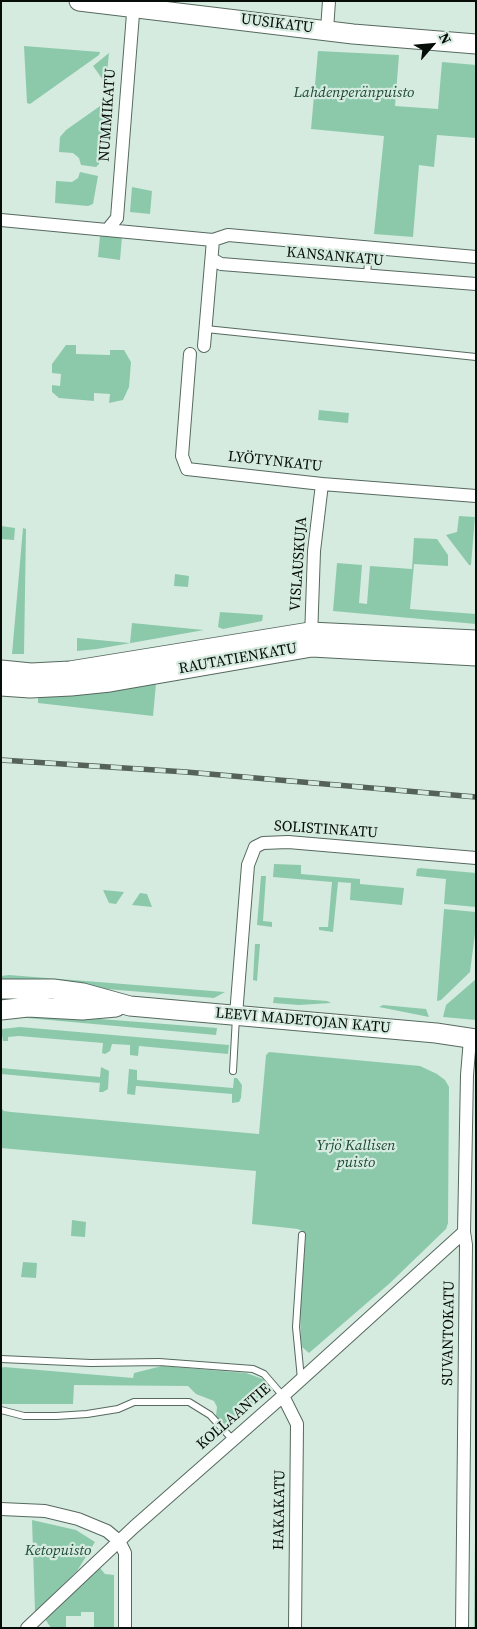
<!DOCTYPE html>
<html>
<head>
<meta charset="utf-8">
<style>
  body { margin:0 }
  #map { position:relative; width:477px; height:1629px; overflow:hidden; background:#d6ebdf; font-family:"Source Serif 4",serif }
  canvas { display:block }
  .frame { position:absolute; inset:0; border:2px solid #070e0a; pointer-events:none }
  .north { position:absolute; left:407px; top:20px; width:50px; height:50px; -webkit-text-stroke:4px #d6ebdf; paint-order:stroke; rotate:63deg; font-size:14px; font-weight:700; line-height:20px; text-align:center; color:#070e0a }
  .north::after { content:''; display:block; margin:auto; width:18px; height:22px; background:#070e0a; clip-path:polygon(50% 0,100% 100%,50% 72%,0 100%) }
</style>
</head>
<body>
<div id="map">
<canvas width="477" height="1629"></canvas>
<div class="frame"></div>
<div class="north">N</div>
</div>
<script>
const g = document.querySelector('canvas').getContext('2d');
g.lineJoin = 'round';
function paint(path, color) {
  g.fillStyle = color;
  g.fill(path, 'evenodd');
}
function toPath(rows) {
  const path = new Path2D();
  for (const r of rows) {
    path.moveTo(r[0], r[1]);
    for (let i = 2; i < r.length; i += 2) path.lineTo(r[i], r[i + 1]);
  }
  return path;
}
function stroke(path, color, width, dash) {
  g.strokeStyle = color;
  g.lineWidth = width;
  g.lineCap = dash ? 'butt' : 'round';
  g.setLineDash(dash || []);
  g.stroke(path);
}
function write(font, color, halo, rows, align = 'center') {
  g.font = font + ' "Source Serif 4",serif';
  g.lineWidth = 4.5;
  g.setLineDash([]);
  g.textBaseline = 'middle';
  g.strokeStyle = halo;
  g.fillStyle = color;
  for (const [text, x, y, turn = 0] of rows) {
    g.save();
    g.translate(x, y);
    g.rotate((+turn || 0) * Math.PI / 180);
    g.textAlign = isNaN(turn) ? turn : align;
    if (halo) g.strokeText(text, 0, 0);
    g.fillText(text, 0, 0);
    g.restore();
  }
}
const green = toPath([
  [24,46,100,52,99,55,30,104,27,103],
  [318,51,399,55,395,106,438,109,442,62,476,65,476,138,437,135,434,167,419,165,413,237,374,234,384,136,311,129],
  [109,53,106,84,93,66],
  [100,106,104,110,99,164,96,167,81,165,79,158,73,153,59,152,60,137,66,130],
  [80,172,98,176,93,204,88,206,55,203,56,181,72,182,78,178],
  [132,187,152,191,150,214,130,212],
  [100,236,122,237,120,260,98,257],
  [66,345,76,345,76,354,110,355,110,350,124,350,131,362,129,387,123,400,109,403,110,394,94,393,94,401,59,398,52,392,52,385,60,386,61,374,52,373,52,364],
  [319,410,349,413,348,423,318,420],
  [459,516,475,517,471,565,469,565,446,535,457,532],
  [1,526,15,528,14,540,1,539],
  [23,528,26,529,24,654,12,654],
  [414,538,437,539,448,555,448,566,414,564,410,609,476,614,476,624,333,611,337,563,362,565,359,603,367,604,370,566,412,569],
  [175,574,189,576,188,587,174,586],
  [220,612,263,615,262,621,223,629,218,627],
  [132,623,204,630,97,649,77,651,77,638,130,643],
  [277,658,278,663,156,684,153,716,38,703,38,693],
  [274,864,301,865,301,874,360,879,360,884,404,888,402,905,350,900,351,883,338,882,333,932,319,930,319,927,328,927,332,882,273,877],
  [420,868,476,873,476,907,444,904,446,879,416,876,417,869],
  [261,876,266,876,263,921,272,922,272,927,257,925],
  [103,890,124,892,116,904,109,903],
  [140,893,147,894,152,907,132,905],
  [444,909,476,912,476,926,470,972,441,1000,437,1001],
  [255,944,260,944,257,981,253,980],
  [9,975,225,992,214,998,35,983,1,984,1,976],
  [476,979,476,1020,443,1017,446,1005],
  [274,997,327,1001,331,1003,299,1005,273,1003],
  [383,1005,426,1009,429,1017,379,1007],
  [48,1015,217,1028,216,1035,27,1018,6,1018],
  [20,1027,229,1045,228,1054,139,1046,138,1056,130,1055,130,1045,112,1044,110,1051,105,1054,102,1053,103,1043,19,1036,8,1037,8,1041,3,1041,1,1029],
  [269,1052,420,1066,437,1074,445,1080,449,1087,448,1223,446,1229,390,1283,309,1353,302,1347,301,1339,300,1312,306,1233,298,1229,252,1224,256,1171,1,1148,1,1108,4,1111,11,1112,259,1134,266,1055],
  [101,1067,109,1071,108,1089,103,1092,99,1092,100,1083,1,1074,1,1068,100,1077],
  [129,1069,137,1070,137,1080,233,1088,234,1078,237,1078,242,1085,241,1098,239,1102,232,1103,232,1094,136,1086,135,1095,127,1094],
  [72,1220,86,1222,85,1237,71,1236],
  [23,1262,37,1263,36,1278,21,1277],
  [162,1366,246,1373,263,1379,271,1389,226,1427,216,1416,217,1407,214,1401,196,1394,188,1386,74,1385,73,1404,1,1404,1,1368,4,1367,133,1378,134,1373],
  [476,1442,476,1628,474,1628],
  [32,1520,76,1530,95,1542,77,1571,35,1612],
  [100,1568,105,1574,114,1575,114,1628,94,1628,94,1612,81,1612,81,1616,66,1616,66,1628,51,1628,45,1619]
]);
const lane = toPath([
  [367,276,369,247],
  [206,329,476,357],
  [233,1071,236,1017],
  [1,1359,91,1363,159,1362,253,1369,264,1374,283,1396],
  [301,1379,296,1327,302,1235],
  [1,1410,24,1416,56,1416,87,1414,118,1409,134,1402,189,1402,210,1415,232,1439]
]);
const street = toPath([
  [327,30,329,1],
  [1,220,213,240,228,235,476,257],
  [108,229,117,218,134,1],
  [212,259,221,264,476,284],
  [204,346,213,240],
  [190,354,182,456,187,469,322,484,476,496],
  [311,638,314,551,322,484],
  [236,1015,248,865,255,847,263,843,288,842,476,858],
  [283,1396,297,1424,295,1628],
  [1,1509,45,1511,78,1519,107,1531,119,1541,125,1553,125,1628],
  [27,1628,134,1527,283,1396,464,1232],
  [462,1628,466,1245,464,1232,467,1075,470,1039]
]);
const secondary = toPath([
  [79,1,353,34,476,44],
  [1,670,31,673,70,671,310,632,476,640],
  [1,686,30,688,71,686,110,682,312,647,476,656],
  [1,989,53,989,83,993,130,1006,436,1033,476,1039],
  [1,1010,28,1007,82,1010,116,1007]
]);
const rail = toPath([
  [1,760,186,772,476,797]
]);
const streetNames = [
  ["UUSIKATU",277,24,7],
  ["NUMMIKATU",108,115,-86],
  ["KANSANKATU",335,257,5],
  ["LYÖTYNKATU",275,462,6],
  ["VISLAUSKUJA",299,564,-86],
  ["RAUTATIENKATU",238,659,-10],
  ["SOLISTINKATU",326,830,4],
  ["LEEVI MADETOJAN KATU",303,1021,5],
  ["SUVANTOKATU",449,1333,-89],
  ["KOLLAANTIE",234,1417,-41],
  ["HAKAKATU",280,1510,-89]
];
const parkNames = [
  ["Lahdenperänpuisto",354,93],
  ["Yrjö Kallisen",356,1146],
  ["puisto",356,1163],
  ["Ketopuisto",58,1551]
];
paint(green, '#8cc9ab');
stroke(lane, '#56695f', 8);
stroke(street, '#56695f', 14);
stroke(secondary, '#56695f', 21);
stroke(lane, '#fff', 6);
stroke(street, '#fff', 12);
stroke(secondary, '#fff', 19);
stroke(rail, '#55625a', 5.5);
stroke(rail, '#d6ebdf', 4, [11]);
write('15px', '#070e0a', '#d6ebdf', streetNames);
write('italic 15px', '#1d4936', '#d6ebdf', parkNames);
</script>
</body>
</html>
